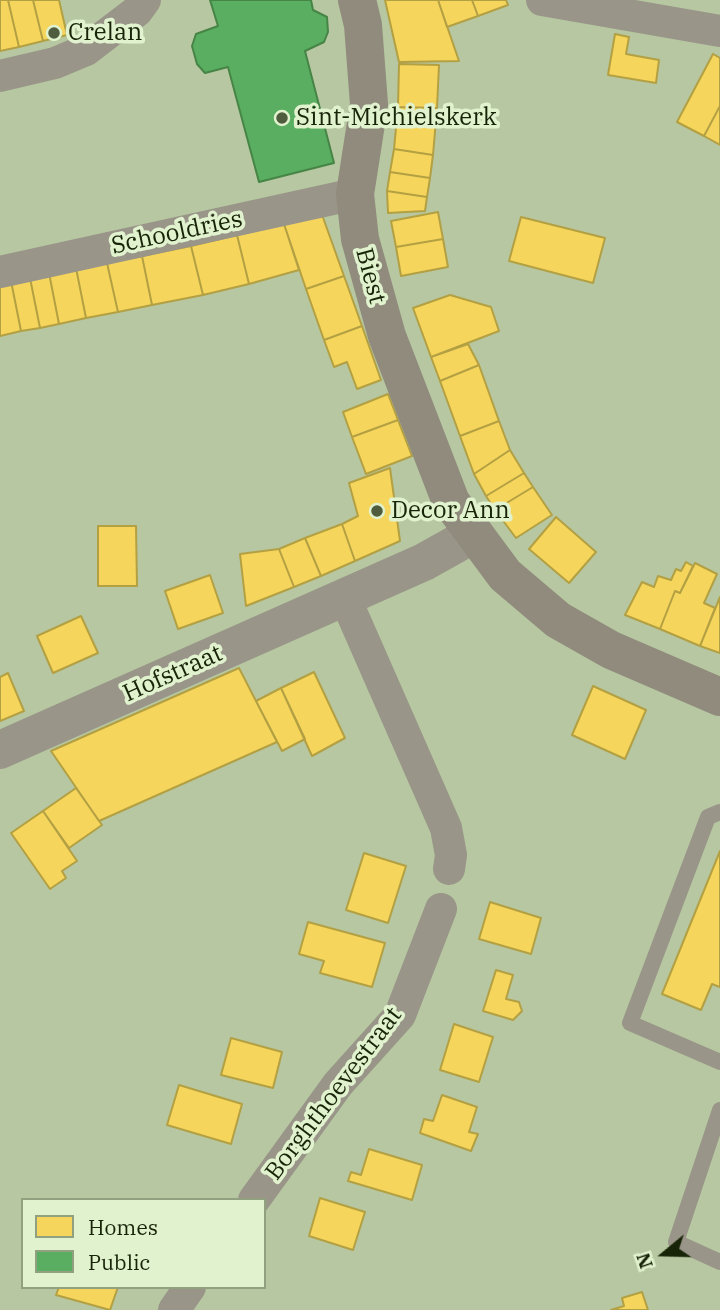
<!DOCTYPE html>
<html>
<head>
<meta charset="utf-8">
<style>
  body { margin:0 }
  #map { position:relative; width:720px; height:1310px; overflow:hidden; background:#b6c7a1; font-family:"IBM Plex Serif",serif }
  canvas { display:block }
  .legend { position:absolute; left:21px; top:1198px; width:245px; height:91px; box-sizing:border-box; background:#e1f2cf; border:2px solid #91a07f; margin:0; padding:9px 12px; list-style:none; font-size:21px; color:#182408 }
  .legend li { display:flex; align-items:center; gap:14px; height:35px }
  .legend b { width:35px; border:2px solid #91a07f }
  .north { position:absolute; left:629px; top:1219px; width:70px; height:70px; -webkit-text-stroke:5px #e1f2cf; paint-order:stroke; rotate:251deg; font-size:19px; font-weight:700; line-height:28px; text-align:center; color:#182408 }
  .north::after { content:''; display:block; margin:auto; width:24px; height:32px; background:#182408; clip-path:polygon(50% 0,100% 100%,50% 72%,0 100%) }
</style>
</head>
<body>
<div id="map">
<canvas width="720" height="1310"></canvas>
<ul class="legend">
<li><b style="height:19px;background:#f6d55c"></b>Homes</li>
<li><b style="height:19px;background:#5aae61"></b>Public</li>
</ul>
<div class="north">N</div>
</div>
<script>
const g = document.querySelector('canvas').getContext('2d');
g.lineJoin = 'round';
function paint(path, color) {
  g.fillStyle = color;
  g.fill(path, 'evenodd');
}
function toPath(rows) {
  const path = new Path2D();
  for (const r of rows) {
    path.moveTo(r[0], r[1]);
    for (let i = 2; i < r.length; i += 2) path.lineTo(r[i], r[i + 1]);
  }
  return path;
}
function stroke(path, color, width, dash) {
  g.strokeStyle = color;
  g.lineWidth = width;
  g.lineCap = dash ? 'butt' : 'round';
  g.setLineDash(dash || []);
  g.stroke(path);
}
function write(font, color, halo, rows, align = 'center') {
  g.font = font + ' "IBM Plex Serif",serif';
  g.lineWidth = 7;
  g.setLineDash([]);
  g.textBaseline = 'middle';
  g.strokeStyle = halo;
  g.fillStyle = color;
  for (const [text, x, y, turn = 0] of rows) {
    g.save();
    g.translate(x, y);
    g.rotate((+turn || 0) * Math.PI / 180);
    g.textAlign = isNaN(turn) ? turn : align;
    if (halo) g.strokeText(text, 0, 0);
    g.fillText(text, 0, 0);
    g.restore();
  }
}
const homes = toPath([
  [0,0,8,0,19,47,0,51,0,0],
  [8,0,33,0,43,41,19,47,8,0],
  [33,0,59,0,67,35,43,41,33,0],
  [385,0,438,0,459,61,399,62,385,0],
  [438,0,472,0,478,16,447,27,438,0],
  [472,0,506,0,508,5,478,16,472,0],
  [615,34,629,37,626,54,659,60,656,83,608,75,615,34],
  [713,54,720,58,720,106,704,136,677,122,713,54],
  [399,64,439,65,437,108,398,107,399,64],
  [720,106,720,145,704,136,720,106],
  [398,107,437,108,433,155,394,149,398,107],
  [394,149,433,155,430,178,390,172,394,149],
  [390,172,430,178,427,197,387,191,390,172],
  [387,191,427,197,425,211,388,213,387,191],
  [321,212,344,276,306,289,284,224,321,212],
  [438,212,443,239,396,247,391,221,438,212],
  [521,217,605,238,593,283,509,261,521,217],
  [284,224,299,270,249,284,237,235,284,224],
  [237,235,249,284,203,295,191,246,237,235],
  [443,239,448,267,401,276,396,247,443,239],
  [191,246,203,295,152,305,142,256,191,246],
  [142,256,152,305,118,312,107,263,142,256],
  [107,263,118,312,86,318,76,268,107,263],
  [76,268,86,318,59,324,49,273,76,268],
  [49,273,59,324,40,328,30,278,49,273],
  [344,276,362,326,324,340,306,289,344,276],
  [30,278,40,328,21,331,11,281,30,278],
  [11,281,21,331,0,336,0,283,11,281],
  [450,295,491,307,499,331,431,357,413,308,450,295],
  [362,326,381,380,357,389,347,362,334,367,324,340,362,326],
  [468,344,479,365,440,381,431,357,468,344],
  [479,365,499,421,460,436,440,381,479,365],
  [388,394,398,420,352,437,343,412,388,394],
  [398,420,412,456,366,474,352,437,398,420],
  [499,421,510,450,474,474,460,436,499,421],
  [510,450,524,473,486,496,474,474,510,450],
  [390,468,400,541,355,561,342,524,358,516,349,483,390,468],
  [524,473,533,487,495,510,486,496,524,473],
  [533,487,552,515,516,538,495,510,533,487],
  [556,517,596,552,569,583,529,549,556,517],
  [342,524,355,561,321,576,305,538,342,524],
  [98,526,136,526,137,586,98,586,98,526],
  [305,538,321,576,294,587,279,549,305,538],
  [279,549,294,587,246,606,240,554,279,549],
  [686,562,693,566,680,593,675,591,660,629,625,615,642,582,654,587,658,576,671,580,676,569,681,571,686,562],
  [695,563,717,574,704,603,715,608,700,646,660,629,675,591,680,593,695,563],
  [210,575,223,613,178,629,165,591,210,575],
  [720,597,720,653,700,646,720,597],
  [81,616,98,653,53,673,37,636,81,616],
  [239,668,277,742,99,821,51,751,239,668],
  [314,672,345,738,312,756,281,688,314,672],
  [8,673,24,711,0,721,0,677,8,673],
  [593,686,646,710,625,759,572,735,593,686],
  [281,688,305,739,282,751,256,701,281,688],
  [76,788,102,825,69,848,43,811,76,788],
  [43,811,77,861,62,871,66,878,50,889,11,833,43,811],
  [720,851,720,987,712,984,701,1010,662,994,720,851],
  [364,853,406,866,388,923,346,910,364,853],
  [490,902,541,918,531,954,479,939,490,902],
  [308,922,385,943,372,987,320,973,324,961,299,954,308,922],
  [496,970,513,975,506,999,519,1002,522,1011,513,1020,483,1011,496,970],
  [454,1024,493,1037,479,1082,440,1070,454,1024],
  [231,1038,282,1052,273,1088,221,1075,231,1038],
  [179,1085,242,1104,231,1144,167,1125,179,1085],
  [442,1095,477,1107,469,1132,478,1134,471,1151,420,1133,424,1119,433,1121,442,1095],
  [369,1149,422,1165,412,1200,348,1181,351,1172,361,1175,369,1149],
  [320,1198,365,1212,353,1250,309,1236,320,1198],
  [59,1287,118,1287,110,1310,56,1295,59,1287],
  [642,1292,648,1310,611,1310,624,1306,622,1298,642,1292]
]);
const public = toPath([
  [210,0,311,0,313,10,327,17,328,32,324,42,305,51,334,163,259,182,228,67,205,73,197,64,192,46,196,34,218,26,210,0]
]);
const service = toPath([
  [720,812,708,817,630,1023,720,1062],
  [720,1110,676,1242,720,1262]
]);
const minor = toPath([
  [542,0,720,31],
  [0,76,55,63,86,50,137,11,145,0],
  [0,272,355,194],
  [345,598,446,828,451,855,449,869],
  [254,1200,338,1084,400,1015,441,909],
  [174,1310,190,1287]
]);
const tertiary = toPath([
  [0,750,424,562,474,534]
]);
const secondary = toPath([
  [357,0,363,25,369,104,355,194,360,239,387,336,451,502,505,575,558,620,611,650,720,697]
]);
const markers = [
  [54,33,7,"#4f5d3e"],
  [282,118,7,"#4f5d3e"],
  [377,511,7,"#4f5d3e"]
];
const poiNames = [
  ["Crelan",68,33],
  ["Sint-Michielskerk",296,118],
  ["Decor Ann",391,511]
];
const streetNames = [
  ["Schooldries",177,233,-12],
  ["Biest",370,276,75],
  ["Hofstraat",173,674,-24],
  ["Borghthoevestraat",334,1094,-53]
];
paint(homes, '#f6d55c');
stroke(homes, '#b3a043', 2);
paint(public, '#5aae61');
stroke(public, '#468546', 2);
stroke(service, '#999588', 16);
stroke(minor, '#999588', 32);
stroke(tertiary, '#999588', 38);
stroke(secondary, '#908b7c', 38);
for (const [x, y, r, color] of markers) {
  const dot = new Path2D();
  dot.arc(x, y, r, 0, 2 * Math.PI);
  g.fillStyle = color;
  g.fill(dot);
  stroke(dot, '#e1f2cf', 2.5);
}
write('24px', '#182408', '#e1f2cf', poiNames, 'left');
write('24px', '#182408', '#e1f2cf', streetNames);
</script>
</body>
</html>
